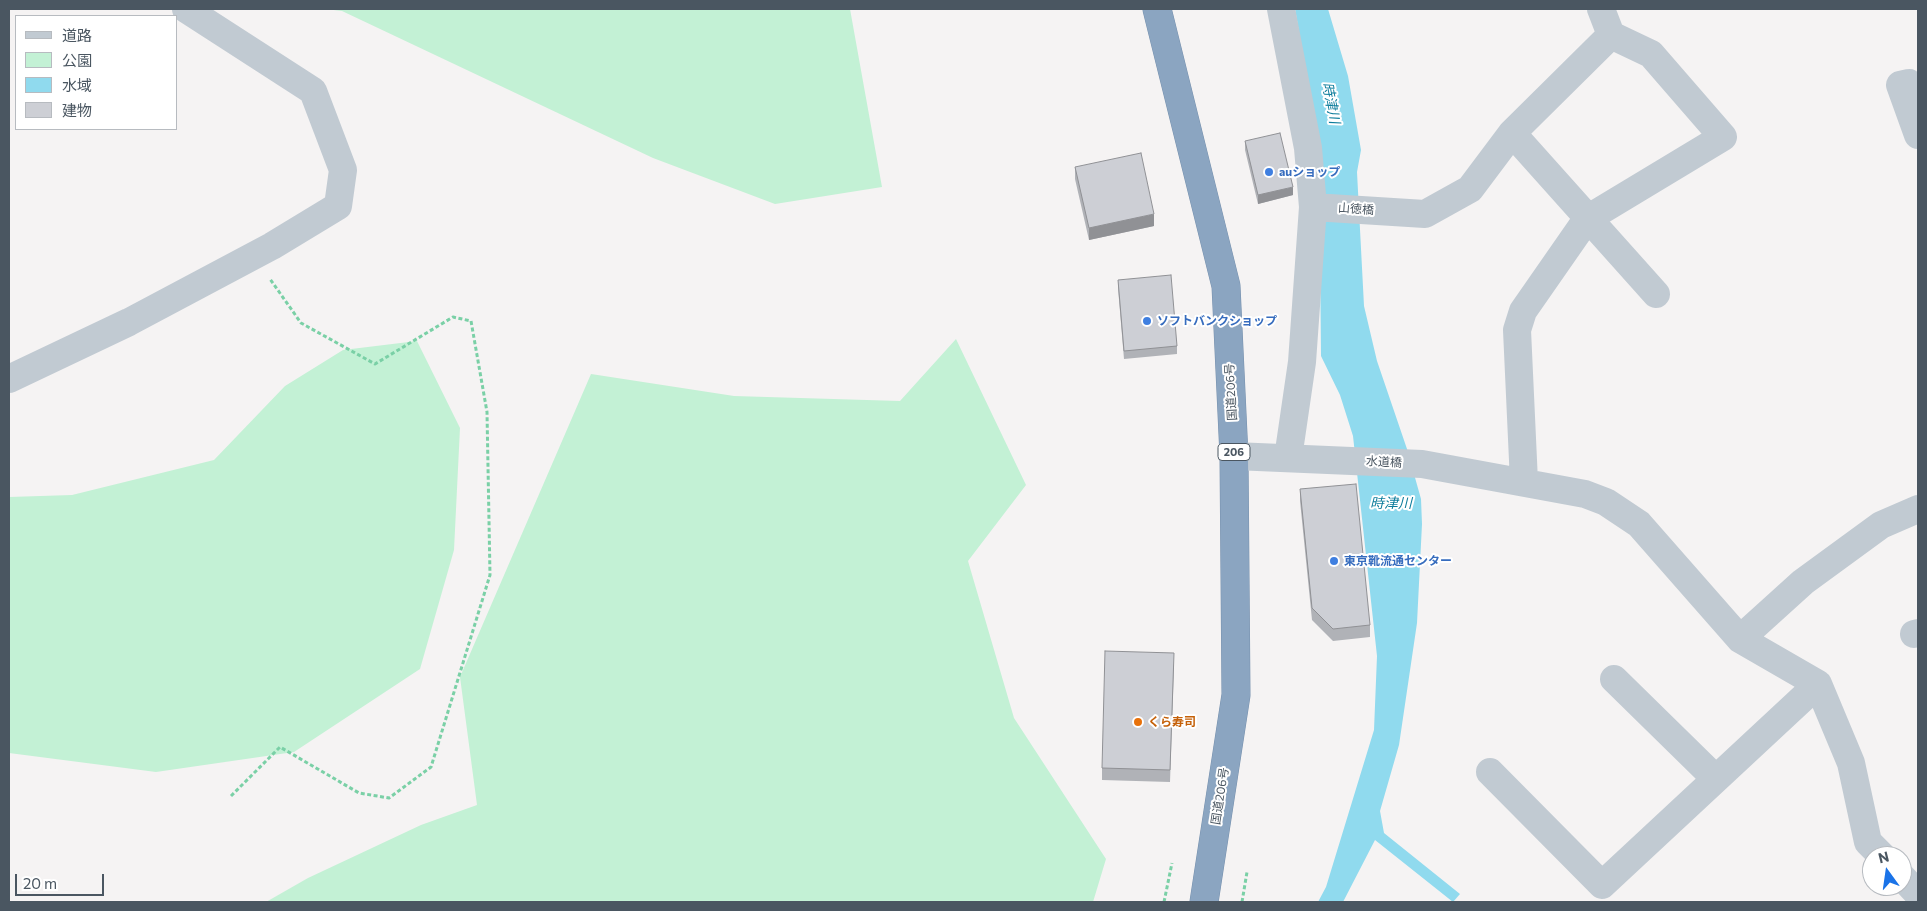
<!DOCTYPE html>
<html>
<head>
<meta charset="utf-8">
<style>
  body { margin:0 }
  #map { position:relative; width:1927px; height:911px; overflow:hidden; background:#f5f3f3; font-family:Commissioner,"Noto Sans JP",sans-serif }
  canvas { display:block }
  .frame { position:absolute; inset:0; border:10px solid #4a5661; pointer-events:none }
  .legend { position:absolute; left:15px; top:15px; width:162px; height:115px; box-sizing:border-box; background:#fff; border:1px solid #b7bbc0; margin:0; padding:6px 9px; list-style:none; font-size:15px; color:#4a5661 }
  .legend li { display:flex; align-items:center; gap:10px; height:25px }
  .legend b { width:25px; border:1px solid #b7bbc0 }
  .north { position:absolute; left:1862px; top:846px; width:50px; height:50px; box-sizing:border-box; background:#fff; border:1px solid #b7bbc0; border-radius:50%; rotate:346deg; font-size:14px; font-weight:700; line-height:20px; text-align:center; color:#4a5661 }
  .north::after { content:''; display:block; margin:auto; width:18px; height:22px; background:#1a73e8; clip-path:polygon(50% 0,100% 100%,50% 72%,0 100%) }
  .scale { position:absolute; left:15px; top:874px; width:89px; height:22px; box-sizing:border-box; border:2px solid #4a5661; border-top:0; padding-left:6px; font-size:15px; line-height:18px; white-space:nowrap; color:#4a5661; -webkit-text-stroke:4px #fff; paint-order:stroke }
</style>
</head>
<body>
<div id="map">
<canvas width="1927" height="911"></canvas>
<div class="frame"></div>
<ul class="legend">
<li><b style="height:6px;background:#c1cad2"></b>道路</li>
<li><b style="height:14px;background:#c3f1d5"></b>公園</li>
<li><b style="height:14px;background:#90daee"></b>水域</li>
<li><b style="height:14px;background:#cdcfd5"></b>建物</li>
</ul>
<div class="north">N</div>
<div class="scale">20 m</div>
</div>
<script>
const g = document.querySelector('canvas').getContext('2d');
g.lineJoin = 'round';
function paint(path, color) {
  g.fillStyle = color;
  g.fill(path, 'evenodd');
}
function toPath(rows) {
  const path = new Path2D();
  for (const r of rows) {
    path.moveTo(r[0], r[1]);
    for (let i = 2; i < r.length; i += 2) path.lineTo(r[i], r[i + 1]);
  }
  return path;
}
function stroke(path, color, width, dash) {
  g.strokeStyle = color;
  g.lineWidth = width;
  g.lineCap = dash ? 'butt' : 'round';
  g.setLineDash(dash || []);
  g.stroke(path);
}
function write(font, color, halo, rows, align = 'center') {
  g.font = font + ' Commissioner,"Noto Sans JP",sans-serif';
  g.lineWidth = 4;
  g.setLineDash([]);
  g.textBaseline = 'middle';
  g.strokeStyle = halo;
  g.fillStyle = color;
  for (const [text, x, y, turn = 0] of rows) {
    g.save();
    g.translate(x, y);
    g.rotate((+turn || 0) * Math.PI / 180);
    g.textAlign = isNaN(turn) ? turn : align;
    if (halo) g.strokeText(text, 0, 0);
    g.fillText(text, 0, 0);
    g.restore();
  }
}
const green = toPath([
  [325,9,850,9,882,187,775,204,653,158,342,11],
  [956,339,1026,485,968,561,1014,718,1106,859,1093,902,266,902,308,878,421,825,477,805,460,677,591,374,734,396,900,401],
  [417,341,460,428,454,550,420,669,294,752,156,772,9,753,9,497,72,495,214,460,285,386,343,350]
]);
const water = toPath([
  [1295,9,1328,9,1348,76,1361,150,1357,172,1364,306,1377,361,1407,449,1421,499,1422,524,1417,623,1399,745,1380,811,1384,833,1460,894,1453,902,1375,840,1343,902,1318,902,1326,887,1374,730,1377,656,1353,436,1340,395,1321,356,1319,146]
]);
const path = toPath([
  [231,796,280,747,359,793,389,798,431,767,490,575,487,412,471,321,453,317,375,364,301,323,270,279],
  [1164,902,1172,863],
  [1242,902,1247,872]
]);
const minor = toPath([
  [1281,9,1308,148,1313,207,1302,362,1288,458],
  [1918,95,1909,83,1900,85,1918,135],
  [1512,133,1656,294],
  [1313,207,1425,214,1470,189,1512,133,1611,35,1601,9],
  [9,379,129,322,272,246,338,206,343,170,313,91,186,9],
  [1234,456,1422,464,1585,494,1606,502,1639,524,1740,639,1818,684,1851,763,1868,842,1882,856],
  [1524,482,1517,330,1523,311,1587,219,1723,137,1651,54,1611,35],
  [1914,634,1918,633],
  [1740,639,1803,582,1881,525,1918,509],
  [1614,679,1716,779],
  [1490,772,1602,885,1818,684],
  [1902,877,1918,894]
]);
const highway = toPath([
  [1157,9,1226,286,1234,456,1236,695,1204,902]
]);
const wall = toPath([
  [1245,141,1293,195,1258,204,1245,150],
  [1075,167,1154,226,1089,240,1075,179],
  [1118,280,1177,346,1177,354,1124,359,1118,288],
  [1300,489,1370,625,1370,637,1333,641,1312,620,1300,501],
  [1174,665,1170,782,1102,780,1102,768]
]);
const shadedWall = toPath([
  [1293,187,1293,195,1258,204,1258,195],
  [1154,214,1154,226,1089,240,1089,228]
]);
const building = toPath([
  [1280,133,1293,187,1258,195,1245,141,1280,133],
  [1141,153,1154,214,1089,228,1075,167,1141,153],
  [1171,275,1177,346,1124,351,1118,280,1171,275],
  [1356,484,1370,625,1333,629,1312,608,1300,489,1356,484],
  [1105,651,1174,653,1170,770,1102,768,1105,651]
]);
const markers = [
  [1269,172,5,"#3f7fe0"],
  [1147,321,5,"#3f7fe0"],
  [1334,561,5,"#3f7fe0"],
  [1138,722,5,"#e8710a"]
];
const shields = [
  [1234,452,32]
];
const shieldNames = [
  ["206",1234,452]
];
const shopNames = [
  ["auショップ",1279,172],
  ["ソフトバンクショップ",1157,321],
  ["東京靴流通センター",1344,561]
];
const streetNames = [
  ["山徳橋",1356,209,4],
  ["国道206号",1231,392,-93],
  ["水道橋",1384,462,3],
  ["国道206号",1220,796,-81]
];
const foodNames = [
  ["くら寿司",1148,722]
];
const waterNames = [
  ["時津川",1331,103,79],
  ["時津川",1391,503]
];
paint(green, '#c3f1d5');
paint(water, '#90daee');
stroke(highway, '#7690ad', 29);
stroke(path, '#7ad0a6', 3, [4, 2.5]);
stroke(minor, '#c1cad2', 28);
stroke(highway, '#8ba5c1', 28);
paint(wall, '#b0b2b7');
paint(shadedWall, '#909195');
paint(building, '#cdcfd5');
stroke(building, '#909195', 1);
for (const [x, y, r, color] of markers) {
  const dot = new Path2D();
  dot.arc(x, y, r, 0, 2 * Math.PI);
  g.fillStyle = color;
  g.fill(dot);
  stroke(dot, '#fff', 2);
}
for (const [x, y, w] of shields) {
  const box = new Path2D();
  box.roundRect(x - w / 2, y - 8.5, w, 17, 4);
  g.fillStyle = '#fff';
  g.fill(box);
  stroke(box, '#4a5661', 1);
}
write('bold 11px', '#4a5661', null, shieldNames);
write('bold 12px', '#366cbe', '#fff', shopNames, 'left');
write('12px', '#4a5661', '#fff', streetNames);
write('bold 12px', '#c56008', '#fff', foodNames, 'left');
write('italic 14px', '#0c7c9b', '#fff', waterNames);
</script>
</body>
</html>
